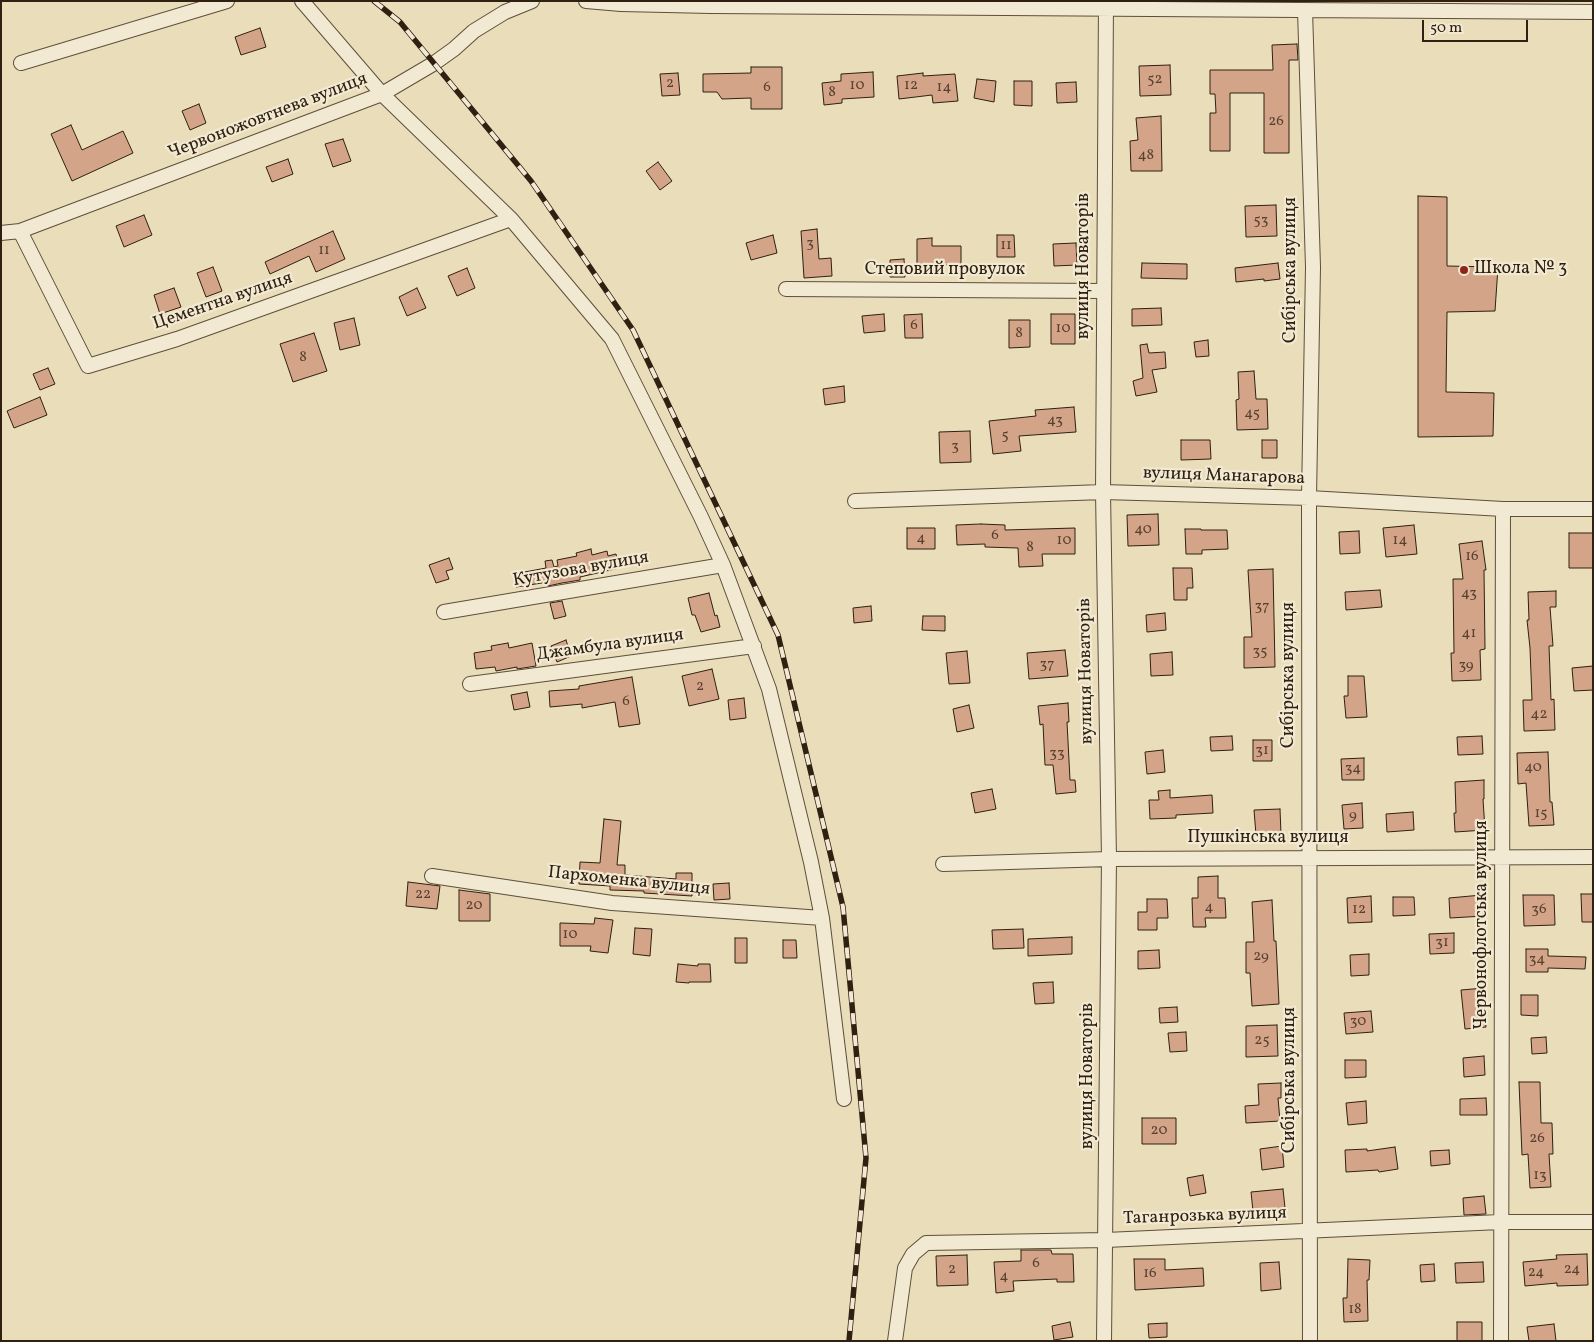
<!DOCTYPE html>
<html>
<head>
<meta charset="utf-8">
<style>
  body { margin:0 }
  #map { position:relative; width:1594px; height:1342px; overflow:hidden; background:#e9ddba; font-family:Vollkorn,serif }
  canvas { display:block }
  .frame { position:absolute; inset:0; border:2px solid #2f2011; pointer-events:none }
  .scale { position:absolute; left:1422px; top:20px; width:106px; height:22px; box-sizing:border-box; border:2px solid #2f2011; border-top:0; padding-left:6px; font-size:15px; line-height:18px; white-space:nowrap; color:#2f2011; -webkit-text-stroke:4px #f1e9d2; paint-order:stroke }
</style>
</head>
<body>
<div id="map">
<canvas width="1594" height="1342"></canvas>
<div class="frame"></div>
<div class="scale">50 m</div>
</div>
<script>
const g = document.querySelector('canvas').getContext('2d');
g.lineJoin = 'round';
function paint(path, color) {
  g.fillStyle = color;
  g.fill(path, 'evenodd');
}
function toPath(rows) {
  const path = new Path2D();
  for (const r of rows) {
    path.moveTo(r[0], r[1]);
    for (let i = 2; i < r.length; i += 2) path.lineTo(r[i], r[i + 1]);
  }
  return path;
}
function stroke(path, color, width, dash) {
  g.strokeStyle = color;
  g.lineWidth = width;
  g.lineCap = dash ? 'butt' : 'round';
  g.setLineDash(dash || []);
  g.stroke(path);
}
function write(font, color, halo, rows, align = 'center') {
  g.font = font + ' Vollkorn,serif';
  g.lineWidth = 4.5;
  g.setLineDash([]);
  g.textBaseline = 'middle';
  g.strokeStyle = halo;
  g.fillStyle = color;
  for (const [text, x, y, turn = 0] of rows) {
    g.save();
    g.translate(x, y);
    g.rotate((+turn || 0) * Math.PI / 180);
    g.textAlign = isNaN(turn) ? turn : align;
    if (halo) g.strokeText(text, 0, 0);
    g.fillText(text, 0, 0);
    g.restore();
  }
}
const building = toPath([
  [260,28,266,47,241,55,235,37,260,28],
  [1297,44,1298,60,1289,60,1289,153,1264,153,1264,93,1230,93,1230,151,1210,151,1210,113,1216,113,1215,94,1210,94,1210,70,1273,70,1272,45,1297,44],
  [1170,65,1171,95,1140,96,1139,66,1170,65],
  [751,67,782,67,782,109,751,109,751,98,722,99,717,92,703,92,703,74,751,73,751,67],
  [873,72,874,97,842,99,842,103,824,105,822,83,841,81,841,74,873,72],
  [678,73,680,95,662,96,660,74,678,73],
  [923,73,923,76,955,74,958,101,933,103,932,95,899,99,897,76,923,73],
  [977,79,996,81,994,102,974,98,977,79],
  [1014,81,1032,81,1032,106,1014,105,1014,81],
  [1076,82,1077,102,1057,103,1056,83,1076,82],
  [199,104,206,123,190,130,182,111,199,104],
  [1161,116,1162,171,1131,171,1130,141,1138,140,1136,118,1161,116],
  [71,125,82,150,123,131,133,153,72,181,51,134,71,125],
  [343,139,351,161,333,167,325,144,343,139],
  [288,159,293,174,272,182,266,167,288,159],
  [658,162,672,181,660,190,646,171,658,162],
  [1418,196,1447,197,1447,266,1498,267,1495,311,1447,312,1446,392,1494,393,1493,436,1418,437,1418,196],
  [1276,205,1277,236,1246,237,1245,206,1276,205],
  [144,215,152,235,124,247,116,226,144,215],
  [817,229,819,259,831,258,832,276,804,278,801,231,817,229],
  [333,231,345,259,316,272,309,256,270,274,265,262,333,231],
  [773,235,777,253,751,260,746,243,773,235],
  [997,235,1014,235,1015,257,997,257,997,235],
  [932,238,932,246,961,246,961,265,943,265,943,263,917,264,917,239,932,238],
  [1076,243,1077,265,1054,266,1053,244,1076,243],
  [904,259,905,277,890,277,890,260,904,259],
  [1142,263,1187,264,1187,279,1141,278,1142,263],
  [1278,263,1280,279,1264,281,1264,279,1236,282,1235,268,1278,263],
  [213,267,222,291,206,297,197,273,213,267],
  [467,268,475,288,457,296,448,276,467,268],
  [174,288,181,307,160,314,154,295,174,288],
  [417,288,426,308,407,316,399,297,417,288],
  [1161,308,1162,325,1132,326,1132,309,1161,308],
  [884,314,885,331,864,333,862,316,884,314],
  [922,314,923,338,905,338,904,315,922,314],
  [1051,314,1075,314,1075,344,1051,344,1051,314],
  [354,318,360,345,340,350,334,323,354,318],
  [1009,320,1030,320,1030,347,1009,348,1009,320],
  [314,333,327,371,293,382,280,344,314,333],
  [1208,340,1209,356,1196,357,1194,342,1208,340],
  [1147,344,1149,353,1165,352,1166,368,1152,370,1157,392,1136,396,1133,381,1143,378,1140,345,1147,344],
  [48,368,55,384,40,390,33,374,48,368],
  [1254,371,1256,399,1267,399,1268,429,1237,430,1236,400,1239,399,1238,372,1254,371],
  [844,386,845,402,825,405,823,389,844,386],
  [40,397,47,415,14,428,7,411,40,397],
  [1074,407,1076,432,1019,436,1021,451,993,454,989,421,1036,416,1035,410,1074,407],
  [970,431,971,462,940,463,939,432,970,431],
  [1181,440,1210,440,1211,459,1181,460,1181,440],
  [1262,440,1277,440,1277,458,1262,458,1262,440],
  [1158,514,1159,545,1128,546,1127,515,1158,514],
  [981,524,1005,525,1005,530,1075,528,1075,554,1042,554,1043,566,1019,567,1018,548,985,547,985,544,957,545,956,525,981,524],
  [1414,525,1417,554,1386,557,1383,528,1414,525],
  [907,528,935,528,935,549,907,549,907,528],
  [1185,529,1201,529,1201,530,1227,530,1228,549,1202,550,1202,554,1186,554,1185,529],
  [1359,531,1360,553,1340,554,1339,532,1359,531],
  [1569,533,1593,533,1593,568,1569,568,1569,533],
  [1482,541,1486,570,1484,570,1485,649,1480,650,1481,680,1452,681,1451,653,1454,653,1453,579,1463,579,1459,544,1482,541],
  [591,549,592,555,607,551,608,556,616,554,619,568,580,577,580,580,562,583,548,586,548,582,516,587,514,574,546,568,545,561,552,560,554,567,558,566,557,560,577,556,576,553,591,549],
  [449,558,453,569,446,571,449,579,436,583,429,565,449,558],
  [1173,568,1192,568,1193,588,1187,588,1187,600,1174,600,1173,568],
  [1273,569,1275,667,1244,668,1244,637,1252,637,1248,570,1273,569],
  [1380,590,1382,607,1346,610,1345,592,1380,590],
  [1556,591,1556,607,1550,607,1553,646,1549,646,1551,700,1554,699,1555,730,1524,731,1523,700,1532,700,1530,648,1527,620,1529,620,1528,592,1556,591],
  [709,593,715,616,717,615,720,627,701,632,695,615,692,615,688,598,709,593],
  [562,601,566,616,554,619,550,603,562,601],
  [871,606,872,621,854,623,853,608,871,606],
  [1165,613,1166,630,1147,632,1146,615,1165,613],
  [923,616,945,616,945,631,922,630,923,616],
  [566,640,571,656,557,662,551,646,566,640],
  [508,643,509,648,532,643,536,666,517,669,517,667,496,671,495,667,476,669,474,653,492,650,491,646,508,643],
  [1065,650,1068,676,1029,679,1027,653,1065,650],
  [967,651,970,683,949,684,946,653,967,651],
  [1172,652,1173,675,1151,676,1150,654,1172,652],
  [1593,666,1593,690,1574,691,1572,668,1593,666],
  [712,669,719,699,689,706,682,676,712,669],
  [1348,676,1364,676,1367,717,1346,718,1344,696,1348,696,1348,676],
  [632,677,640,724,619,727,615,702,582,708,582,704,550,707,549,691,579,689,579,686,632,677],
  [527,692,530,707,514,710,511,695,527,692],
  [744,698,746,718,730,720,728,700,744,698],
  [1068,703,1069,722,1067,722,1070,780,1075,780,1076,792,1056,794,1053,765,1045,765,1043,724,1040,725,1038,706,1068,703],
  [969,705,974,728,957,732,953,709,969,705],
  [1232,736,1233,750,1211,751,1210,737,1232,736],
  [1482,736,1483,754,1458,755,1457,737,1482,736],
  [1253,740,1272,740,1272,761,1253,761,1253,740],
  [1163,750,1165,772,1147,774,1145,752,1163,750],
  [1548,752,1550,802,1552,802,1554,825,1529,826,1526,783,1518,784,1517,753,1548,752],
  [1364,758,1364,780,1342,780,1341,759,1364,758],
  [1484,780,1484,799,1483,799,1485,830,1455,832,1454,813,1456,813,1455,782,1484,780],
  [992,789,996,809,975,813,971,793,992,789],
  [1170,790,1170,798,1212,795,1213,813,1176,815,1176,818,1150,819,1149,800,1159,800,1158,791,1170,790],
  [1362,803,1363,828,1344,829,1342,805,1362,803],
  [1280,809,1281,834,1256,835,1254,810,1280,809],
  [1413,812,1414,830,1387,832,1386,814,1413,812],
  [604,819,621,821,617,865,625,865,625,875,676,879,676,873,692,873,692,896,644,893,644,891,610,890,610,886,579,884,580,862,600,863,604,819],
  [1218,876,1218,898,1225,898,1226,918,1205,918,1206,927,1193,927,1192,898,1198,898,1198,877,1218,876],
  [408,882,440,886,437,909,406,906,408,882],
  [729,883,730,899,714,900,713,884,729,883],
  [459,890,490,894,490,921,459,921,459,890],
  [1581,894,1593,894,1593,922,1582,922,1581,894],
  [1482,895,1484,916,1450,918,1449,898,1482,895],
  [1523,895,1554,895,1555,925,1524,926,1523,895],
  [1371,896,1372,922,1348,923,1347,898,1371,896],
  [1393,897,1414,897,1415,915,1393,916,1393,897],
  [1147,899,1167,899,1168,918,1157,918,1157,930,1138,930,1138,912,1147,912,1147,899],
  [1272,900,1274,941,1276,941,1279,1004,1252,1006,1250,973,1246,973,1246,942,1254,942,1252,902,1272,900],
  [595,918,613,920,608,953,590,951,591,946,560,946,560,923,594,924,595,918],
  [635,928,652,929,650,956,633,954,635,928],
  [1023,929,1024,948,993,949,992,930,1023,929],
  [1454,933,1454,953,1430,954,1429,934,1454,933],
  [1072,937,1072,954,1028,956,1028,939,1072,937],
  [735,938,747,938,747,963,735,963,735,938],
  [783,940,796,940,797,958,783,958,783,940],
  [1526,949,1548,949,1548,956,1586,957,1585,969,1548,968,1548,972,1526,972,1526,949],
  [1159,950,1160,968,1138,969,1138,951,1159,950],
  [1369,954,1369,975,1351,976,1350,955,1369,954],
  [678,964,698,966,698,964,710,964,711,982,689,982,689,983,676,982,678,964],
  [1053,982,1054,1003,1035,1004,1033,983,1053,982],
  [1485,988,1486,1005,1484,1005,1486,1027,1465,1029,1461,990,1485,988],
  [1521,995,1538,995,1538,1016,1521,1015,1521,995],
  [1177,1007,1178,1022,1160,1023,1159,1008,1177,1007],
  [1371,1011,1373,1032,1346,1034,1344,1013,1371,1011],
  [1277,1025,1278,1056,1246,1057,1246,1026,1277,1025],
  [1186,1032,1187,1051,1170,1052,1168,1033,1186,1032],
  [1546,1037,1547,1053,1532,1054,1531,1038,1546,1037],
  [1484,1056,1485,1075,1464,1077,1463,1058,1484,1056],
  [1345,1060,1366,1060,1366,1077,1345,1078,1345,1060],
  [1519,1082,1540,1082,1541,1123,1552,1123,1553,1154,1549,1154,1551,1187,1530,1188,1528,1154,1522,1155,1519,1082],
  [1281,1083,1281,1098,1278,1098,1280,1121,1246,1123,1245,1106,1259,1105,1258,1084,1281,1083],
  [1486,1098,1487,1115,1460,1115,1460,1099,1486,1098],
  [1366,1101,1367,1123,1348,1125,1346,1103,1366,1101],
  [1142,1118,1176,1118,1176,1144,1142,1144,1142,1118],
  [1282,1146,1284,1167,1262,1170,1260,1149,1282,1146],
  [1395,1147,1398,1169,1379,1172,1378,1170,1346,1172,1345,1150,1367,1149,1367,1151,1395,1147],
  [1449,1150,1450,1164,1431,1166,1430,1151,1449,1150],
  [1203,1175,1206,1193,1190,1196,1187,1178,1203,1175],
  [1283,1189,1285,1208,1253,1211,1251,1192,1283,1189],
  [1484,1196,1486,1214,1464,1215,1463,1198,1484,1196],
  [1021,1250,1051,1250,1052,1254,1073,1254,1074,1282,1057,1282,1057,1279,1013,1281,1014,1291,996,1293,994,1262,1021,1261,1021,1250],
  [1587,1254,1588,1285,1557,1286,1557,1283,1525,1286,1523,1262,1557,1259,1556,1255,1587,1254],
  [967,1255,968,1285,937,1286,936,1256,967,1255],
  [1134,1259,1165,1259,1165,1270,1203,1268,1204,1286,1135,1290,1134,1259],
  [1348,1259,1370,1260,1369,1280,1367,1280,1368,1321,1344,1322,1343,1298,1347,1298,1348,1259],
  [1279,1262,1281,1289,1261,1291,1260,1263,1279,1262],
  [1483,1262,1484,1282,1456,1283,1455,1263,1483,1262],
  [1434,1264,1435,1281,1421,1282,1420,1265,1434,1264],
  [1070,1322,1073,1337,1054,1340,1052,1326,1070,1322],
  [1457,1322,1482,1322,1482,1341,1457,1341,1457,1322],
  [1167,1323,1167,1337,1149,1338,1148,1324,1167,1323],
  [1554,1324,1556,1341,1529,1341,1527,1327,1554,1324]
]);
const minor = toPath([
  [302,1,382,94,511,219,612,339,701,517,723,565,769,689,811,862,822,918,844,1099],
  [586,1,621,4,711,6,1593,12],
  [1305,10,1313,267,1309,498,1310,1341],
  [21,63,227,1],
  [20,231,88,366,177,339,511,219],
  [1,233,20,231,382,94,433,64,454,49,474,31,505,12,532,1],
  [786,289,1103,291],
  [855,501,1103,492,1309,498,1503,509,1593,509],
  [444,612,723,565],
  [470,684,754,646],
  [943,864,1109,859,1593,857],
  [432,876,612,903,822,918],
  [895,1341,905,1268,913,1254,926,1243,1106,1240,1500,1222,1593,1222],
  [1104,1341,1109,859,1103,492,1106,1],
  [1501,1341,1503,509]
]);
const rail = toPath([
  [374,1,400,22,531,181,633,330,778,635,843,907,866,1158,849,1341]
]);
const markers = [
  [1464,270,5,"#8f2418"]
];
const numberNames = [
  ["52",1155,80],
  ["2",670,84],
  ["10",857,86],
  ["12",911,86],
  ["6",767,88],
  ["14",944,88],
  ["8",832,93],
  ["26",1276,122],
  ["48",1146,156],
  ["53",1261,221],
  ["3",810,244],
  ["11",1006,246],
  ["11",324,251],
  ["6",914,326],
  ["10",1063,329],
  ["8",1019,334],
  ["8",303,358],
  ["45",1252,414],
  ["43",1055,421],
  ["5",1005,436],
  ["3",955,447],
  ["40",1143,530],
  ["6",995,536],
  ["4",921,539],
  ["10",1064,541],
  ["14",1400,541],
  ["8",1030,548],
  ["16",1472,557],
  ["43",1469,594],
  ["37",1262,607],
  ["41",1469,634],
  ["35",1260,652],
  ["37",1047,665],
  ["39",1466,666],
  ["2",700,687],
  ["6",626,702],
  ["42",1539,715],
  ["31",1262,751],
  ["33",1057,754],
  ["40",1533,768],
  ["34",1353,769],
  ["15",1541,814],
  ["9",1353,816],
  ["22",423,895],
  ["20",474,906],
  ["4",1209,908],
  ["12",1359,910],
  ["36",1539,910],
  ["10",570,935],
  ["31",1442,943],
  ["29",1261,957],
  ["34",1537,960],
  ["30",1358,1022],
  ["25",1262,1041],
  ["20",1159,1131],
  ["26",1537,1139],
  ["13",1540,1176],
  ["6",1036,1264],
  ["2",952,1270],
  ["24",1572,1270],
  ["24",1536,1273],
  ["16",1150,1274],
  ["4",1004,1277],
  ["18",1355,1310]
];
const streetNames = [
  ["Червоножовтнева вулиця",268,117,-21],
  ["вулиця Новаторів",1085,266,-90],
  ["Сибірська вулиця",1292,270,-90],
  ["Степовий провулок",945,271],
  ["Цементна вулиця",223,302,-19],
  ["вулиця Манагарова",1224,477,2],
  ["Кутузова вулиця",581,570,-10],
  ["Джамбула вулиця",610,646,-8],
  ["вулиця Новаторів",1087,671,-91],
  ["Сибірська вулиця",1290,675,-90],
  ["Пушкінська вулиця",1268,839],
  ["Пархоменка вулиця",629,882,6],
  ["Червонофлотська вулиця",1483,925,-90],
  ["вулиця Новаторів",1089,1076,-90],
  ["Сибірська вулиця",1291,1080,-90],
  ["Таганрозька вулиця",1205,1217,-2]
];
const poiNames = [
  ["Школа № 3",1474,270]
];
paint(building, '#d4a488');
stroke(building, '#2f2011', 1);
stroke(minor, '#5e4f3b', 16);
stroke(minor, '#f1e9d2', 14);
stroke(rail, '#2f2011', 5.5);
stroke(rail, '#f1e9d2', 4, [11]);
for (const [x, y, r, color] of markers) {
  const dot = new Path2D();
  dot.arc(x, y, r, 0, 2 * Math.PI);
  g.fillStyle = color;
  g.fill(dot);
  stroke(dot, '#f1e9d2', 2);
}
write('15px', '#58412f', null, numberNames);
write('18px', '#2f2011', '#f1e9d2', streetNames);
write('18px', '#2f2011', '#f1e9d2', poiNames, 'left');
</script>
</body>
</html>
